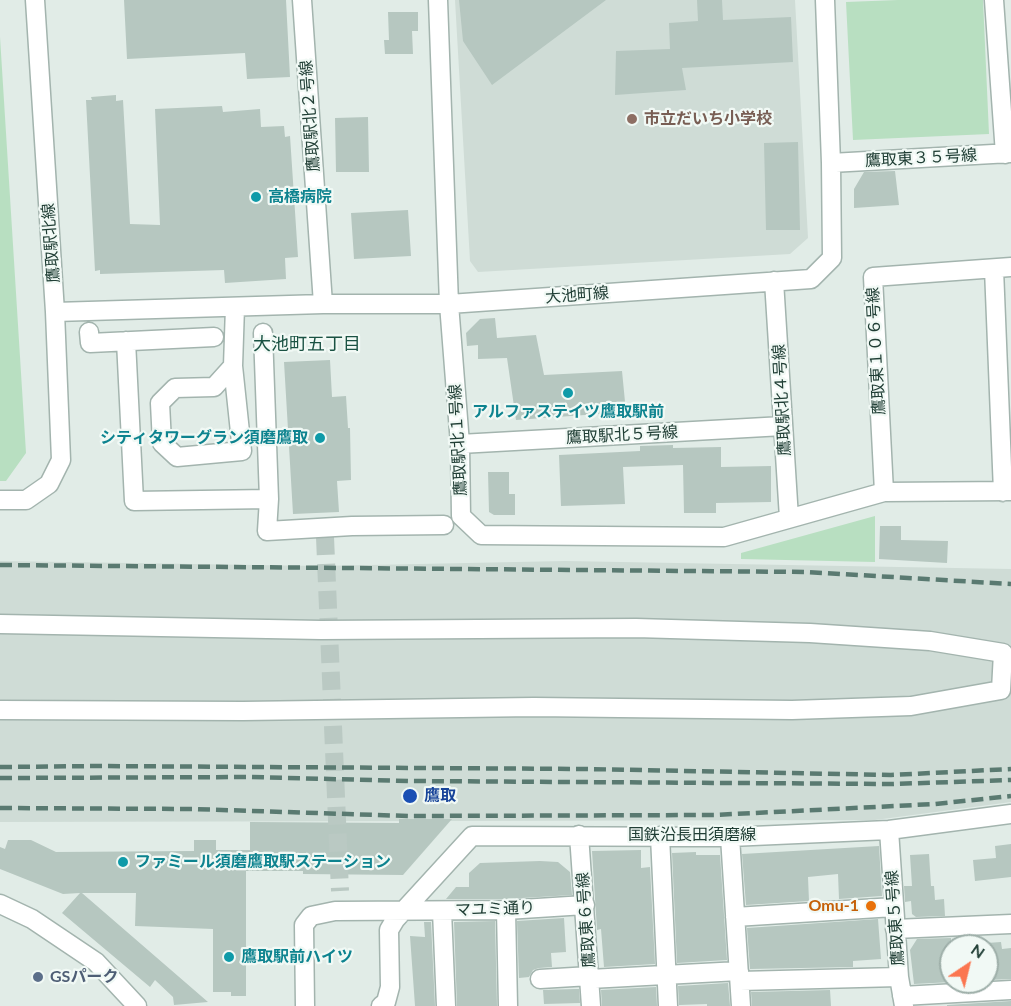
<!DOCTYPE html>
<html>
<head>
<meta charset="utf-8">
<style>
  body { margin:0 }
  #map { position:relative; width:1011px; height:1006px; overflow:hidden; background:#e1ece7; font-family:Lato,sans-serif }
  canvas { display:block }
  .north { position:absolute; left:939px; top:934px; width:60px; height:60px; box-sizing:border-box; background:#f1f9f5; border:2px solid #9daea8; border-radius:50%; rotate:35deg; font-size:16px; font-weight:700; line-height:24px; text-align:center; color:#203e35 }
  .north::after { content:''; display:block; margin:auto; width:21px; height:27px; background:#fb7650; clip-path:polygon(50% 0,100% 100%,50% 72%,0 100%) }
</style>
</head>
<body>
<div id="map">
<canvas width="1011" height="1006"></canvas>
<div class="north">N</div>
</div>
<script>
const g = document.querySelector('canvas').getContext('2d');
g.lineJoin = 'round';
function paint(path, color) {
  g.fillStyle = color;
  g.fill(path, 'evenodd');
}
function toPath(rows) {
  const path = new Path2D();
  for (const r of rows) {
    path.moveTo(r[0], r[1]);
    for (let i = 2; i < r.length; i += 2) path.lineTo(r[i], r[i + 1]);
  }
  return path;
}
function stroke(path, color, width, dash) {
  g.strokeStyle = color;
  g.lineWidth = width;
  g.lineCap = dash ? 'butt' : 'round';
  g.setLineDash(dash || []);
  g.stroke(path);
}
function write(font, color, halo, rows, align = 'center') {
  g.font = font + ' Lato,"Noto Sans JP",sans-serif';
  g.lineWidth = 4.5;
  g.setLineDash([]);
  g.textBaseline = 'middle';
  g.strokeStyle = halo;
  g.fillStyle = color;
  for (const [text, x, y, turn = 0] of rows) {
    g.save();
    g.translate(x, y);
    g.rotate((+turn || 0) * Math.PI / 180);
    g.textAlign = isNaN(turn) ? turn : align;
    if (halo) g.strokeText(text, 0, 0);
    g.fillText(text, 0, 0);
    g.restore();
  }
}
const built = toPath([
  [455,0,795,0,808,238,790,254,478,272,470,261],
  [0,561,321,566,565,561,1011,569,1011,802,875,820,0,822]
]);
const green = toPath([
  [898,0,983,0,989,134,853,140,846,2],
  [0,37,26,453,6,481,0,481],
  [875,516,875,562,741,559,741,553]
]);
const building = toPath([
  [124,0,286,0,290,77,247,79,245,53,127,59],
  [459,0,606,0,492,85,463,41],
  [697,0,722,0,723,20,791,17,793,62,682,68,686,90,615,95,616,51,670,49,669,23,698,21],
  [388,12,418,12,418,31,412,31,413,54,385,54,384,40,389,40],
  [116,95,116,101,123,100,130,224,160,225,155,109,222,106,223,112,260,109,261,127,284,126,285,137,290,136,298,257,285,258,286,279,225,283,224,270,100,274,100,270,95,271,86,100,92,100,91,97],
  [368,117,369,172,336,172,335,118],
  [798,142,800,230,766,230,764,143],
  [895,171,899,205,854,208,854,189,864,172],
  [408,210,411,256,354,259,351,213],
  [495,318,497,338,536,335,544,375,622,371,626,412,516,420,507,358,478,359,478,345,467,346,466,333,480,319],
  [330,360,332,397,346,396,348,428,350,428,351,480,337,481,339,512,293,514,284,362],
  [673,445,673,448,721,447,721,467,771,466,771,502,716,503,716,513,684,513,683,465,623,467,625,504,561,506,559,455,640,451,640,446],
  [488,472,509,472,509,494,515,494,515,515,494,515,489,512],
  [880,526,901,526,901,540,948,541,947,563,879,559],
  [399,819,452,819,403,875,303,874,303,871,246,871,246,996,231,996,231,992,213,992,213,929,135,926,136,893,82,893,208,1002,174,1005,173,997,155,980,150,987,62,913,80,893,63,894,0,869,0,847,5,849,8,840,31,840,56,852,194,851,194,840,216,840,216,850,250,850,250,822,399,823],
  [1011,844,1011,877,975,881,973,860,996,858,995,846],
  [879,846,882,896,839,899,838,874,808,877,809,901,746,905,742,854],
  [641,850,641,868,650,867,655,964,604,967,601,929,597,930,592,851],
  [696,852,696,855,720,855,727,960,677,963,672,853],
  [929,854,931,886,934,886,935,900,944,899,945,916,916,917,912,914,911,901,905,902,904,886,912,886,910,855],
  [540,861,558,862,570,872,572,895,506,899,446,899,456,887,469,887,469,873,480,863],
  [564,918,566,952,551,953,552,967,539,968,533,970,529,977,519,978,517,921],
  [878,919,881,959,853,961,853,967,750,969,747,928],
  [495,921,497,1006,457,1006,454,922],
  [424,922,431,922,435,1006,415,1006,410,936,425,937],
  [951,938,952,982,914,984,910,950,917,939],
  [1001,942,1002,949,1011,948,1011,979,987,980,987,943],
  [728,983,730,1006,707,1006,707,1004,679,1005,678,986],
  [656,987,657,1006,602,1006,601,990],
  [575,989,579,989,580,1003,544,1004,543,990],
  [830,990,831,1006,752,1006,751,992],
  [1011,1001,1011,1006,947,1006,947,1005]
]);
const minorTunnel = toPath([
  [325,537,340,891]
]);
const minor = toPath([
  [302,0,323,304],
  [438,0,449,304,460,444,461,516,481,535,724,537,884,492,1011,491],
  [994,0,1005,154],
  [831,163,1011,153],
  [994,269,1003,492],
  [774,281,789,518],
  [55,312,323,304,449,304,811,279,832,258,831,163,825,0],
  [89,332,90,343,214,337],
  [263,333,269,499],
  [126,341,134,501,269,499,267,531,352,526,444,525],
  [233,366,214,387,175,388,160,403,162,443,177,457,242,451,233,366,235,307],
  [460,444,783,426],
  [884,492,873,277,1011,267],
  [0,500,26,500,49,484,61,460,55,312,35,0],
  [0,624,321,630,636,628,810,633,930,641,1003,653,1001,690,911,706,792,710,534,707,243,711,0,710],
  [889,830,899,977,904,1006],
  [579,835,591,1006],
  [660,836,668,1006],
  [730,837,741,1006],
  [0,904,32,919,96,962,137,1006],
  [506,910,508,1006],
  [442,911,446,1006],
  [735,917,894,907],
  [895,929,1011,924],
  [540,979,590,976],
  [590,979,739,971],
  [740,981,899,977],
  [902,996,1011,990],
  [305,1006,304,925,311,916,335,911,506,910,585,905],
  [381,1006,386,1002,390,987,389,930,395,920,472,836,730,837,889,830,1011,814]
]);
const rail = toPath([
  [0,565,807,572,1011,584],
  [0,767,98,766,587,769,891,775,1011,769],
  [0,778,251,777,409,781,893,784,1011,780],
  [0,808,192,809,408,816,714,815,935,804,1011,796]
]);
const markers = [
  [632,119,6,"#8d6e63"],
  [256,197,6,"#0f9aa8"],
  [568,393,6,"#0f9aa8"],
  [320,438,6,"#0f9aa8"],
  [410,796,8,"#1a4fb4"],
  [123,862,6,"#0f9aa8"],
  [871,906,6,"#e8710a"],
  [229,957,6,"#0f9aa8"],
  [38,977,6,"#5c6f8a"]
];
const streetNames = [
  ["鷹取駅北２号線",310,116,-94],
  ["鷹取東３５号線",921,158,-3],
  ["鷹取駅北線",51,243,-94],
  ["大池町線",577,295,-4],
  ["鷹取東１０６号線",876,351,-93],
  ["鷹取駅北４号線",782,400,-93],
  ["鷹取駅北５号線",622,435,-3],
  ["鷹取駅北１号線",458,440,-93],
  ["国鉄沿長田須磨線",692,835],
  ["マユミ通り",495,909,-2],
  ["鷹取東５号線",895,918,-94],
  ["鷹取東６号線",586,920,-94]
];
const educationNames = [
  ["市立だいち小学校",644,119]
];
const cultureNames = [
  ["高橋病院",268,197],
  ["アルファステイツ鷹取駅前",568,412,"center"],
  ["シティタワーグラン須磨鷹取",308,438,"right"],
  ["ファミール須磨鷹取駅ステーション",135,862],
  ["鷹取駅前ハイツ",241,957]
];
const transitNames = [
  ["鷹取",424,796]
];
const foodNames = [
  ["Omu-1",859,906]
];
const serviceNames = [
  ["GSパーク",50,977]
];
const neighbourhoodNames = [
  ["大池町五丁目",307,344]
];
paint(built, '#cfdcd6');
paint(green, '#b8dfc1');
paint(building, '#b6c7c0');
stroke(minorTunnel, '#bac9c3', 18, [18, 9]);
stroke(minor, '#a3b4ae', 21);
stroke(minor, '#fff', 18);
stroke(rail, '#5a7a71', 4.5, [12, 6]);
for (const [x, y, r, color] of markers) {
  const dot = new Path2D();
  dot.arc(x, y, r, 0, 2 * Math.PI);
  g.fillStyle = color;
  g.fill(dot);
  stroke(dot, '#f1f9f5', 2);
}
write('16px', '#203e35', '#f1f9f5', streetNames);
write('bold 16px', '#785e54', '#f1f9f5', educationNames, 'left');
write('bold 16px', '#0d838f', '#f1f9f5', cultureNames, 'left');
write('bold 16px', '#164399', '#f1f9f5', transitNames, 'left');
write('bold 16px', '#c56008', '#f1f9f5', foodNames, 'right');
write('bold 16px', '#4e5e75', '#f1f9f5', serviceNames, 'left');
write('18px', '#1a5243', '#f1f9f5', neighbourhoodNames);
</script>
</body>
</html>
